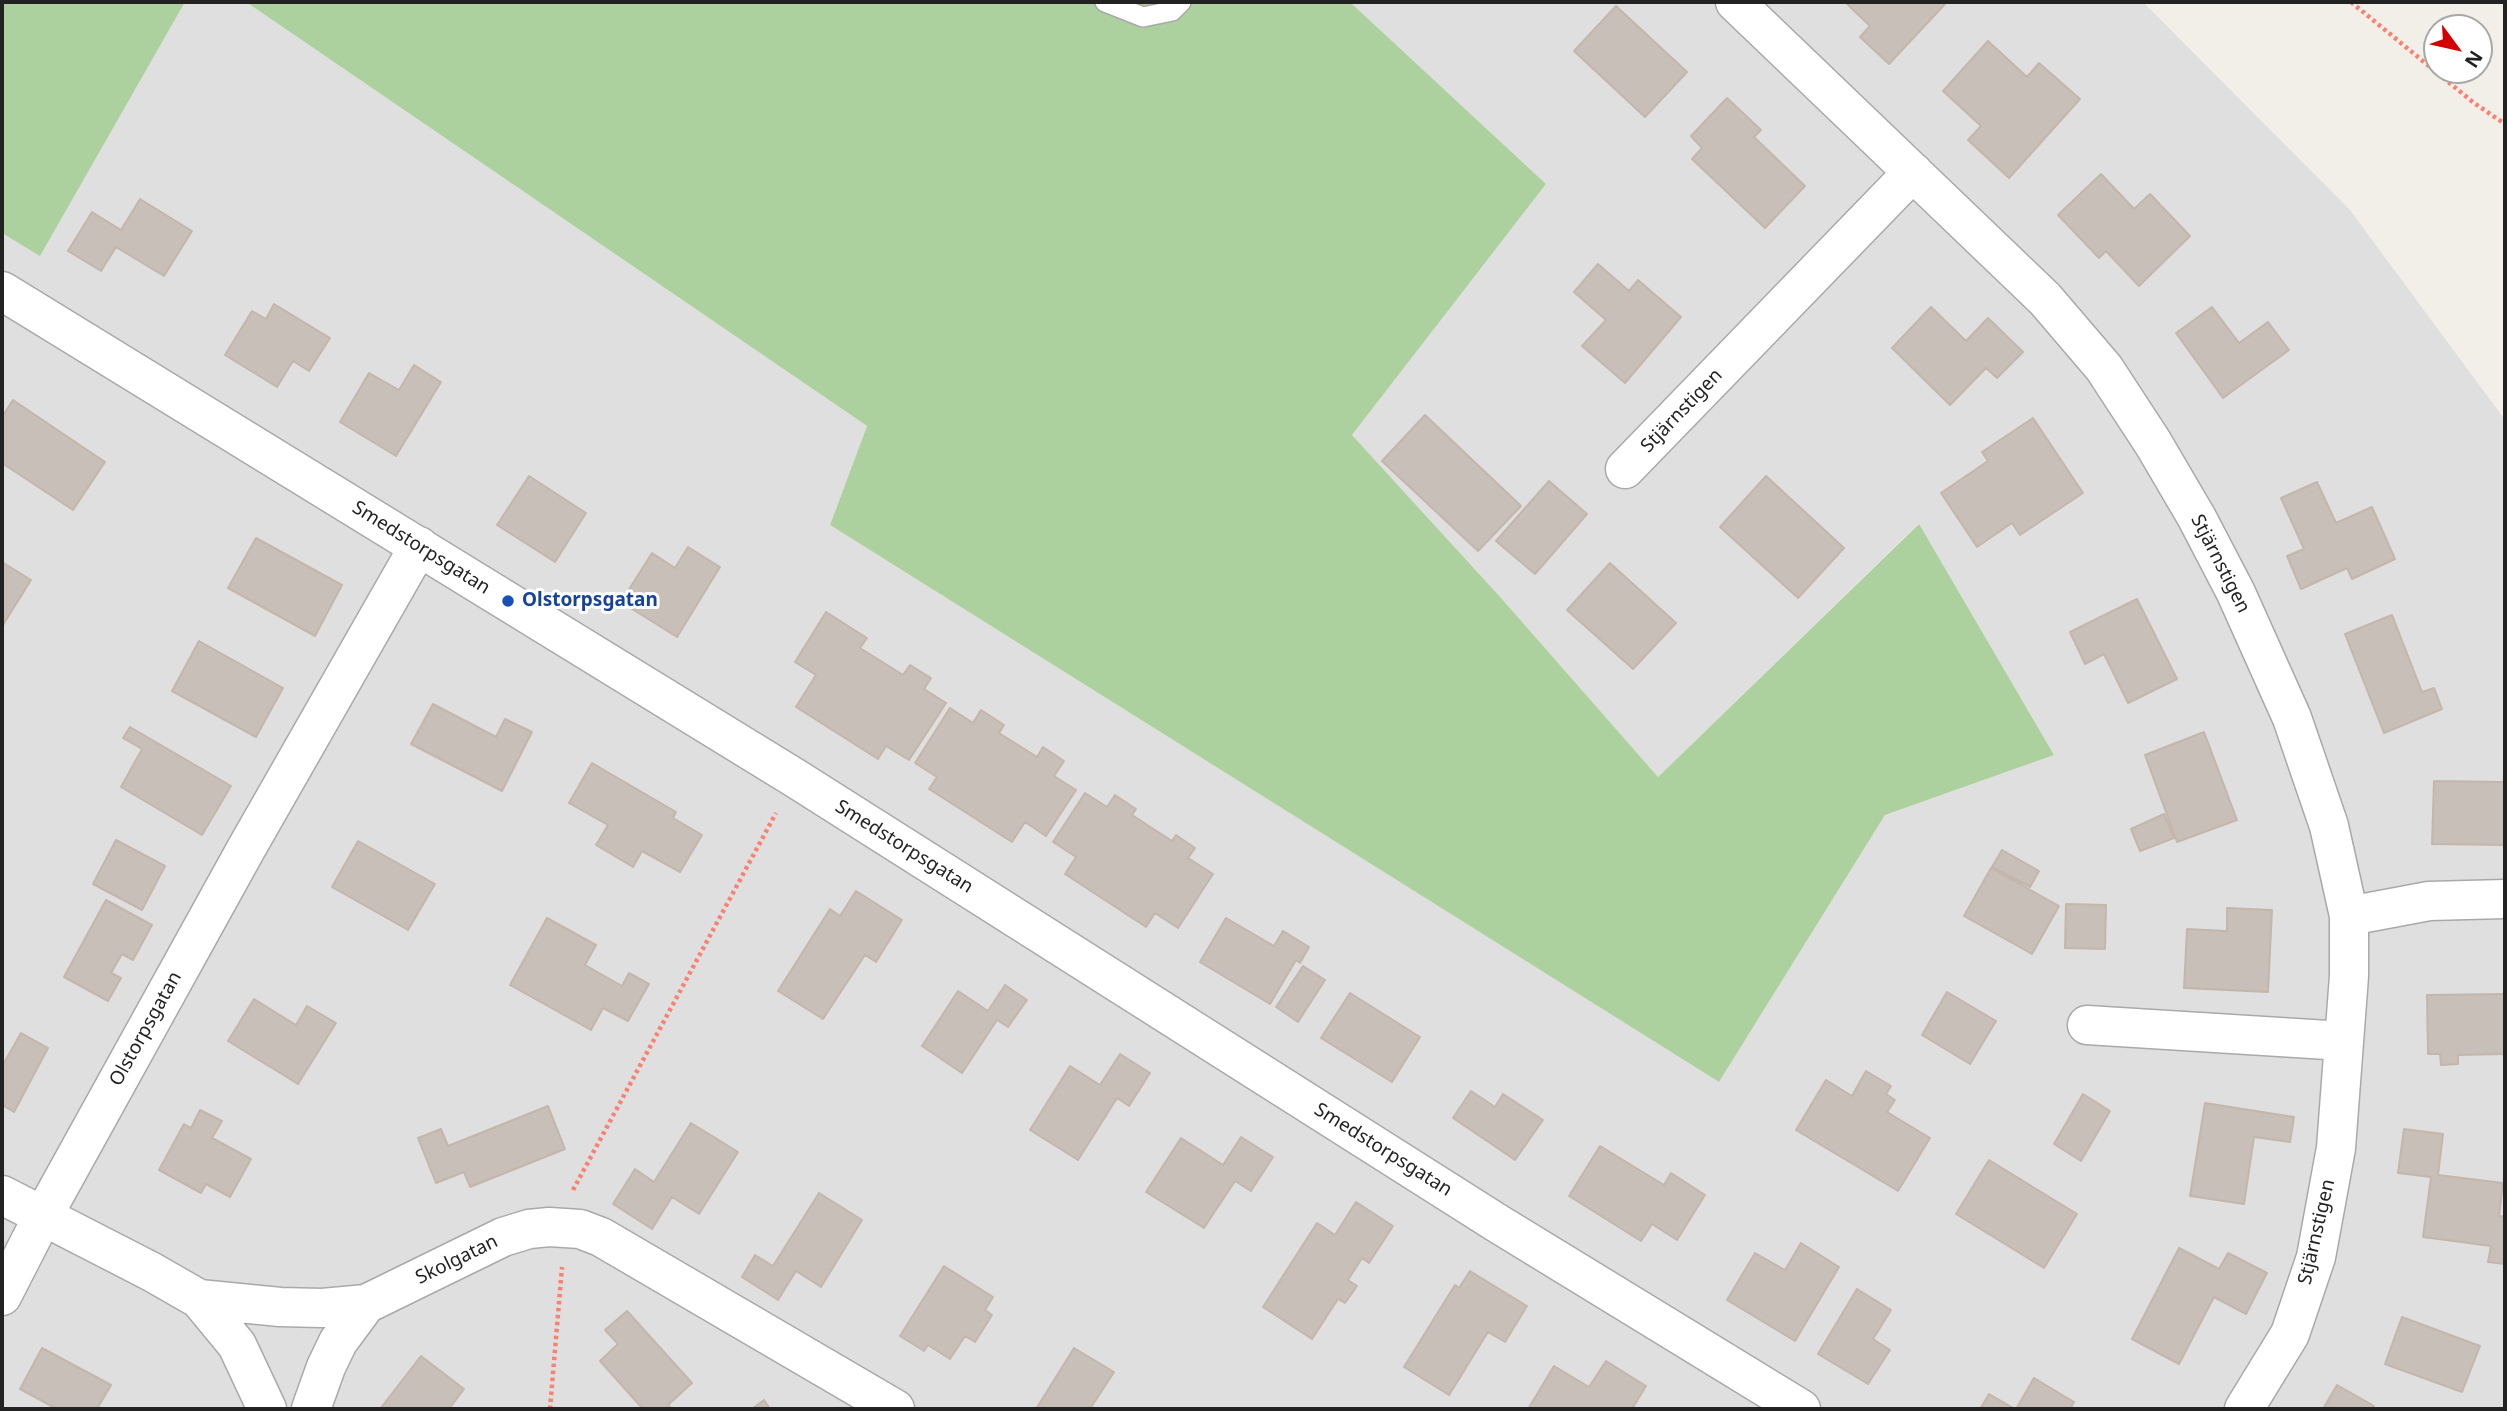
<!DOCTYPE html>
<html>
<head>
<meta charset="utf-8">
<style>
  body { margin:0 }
  #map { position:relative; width:2507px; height:1411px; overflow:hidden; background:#f2efe9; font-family:"Noto Sans",sans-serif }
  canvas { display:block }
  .frame { position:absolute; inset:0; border:4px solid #222; pointer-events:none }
  .north { position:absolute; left:2423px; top:14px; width:70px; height:70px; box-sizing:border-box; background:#fff; border:2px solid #a7a7a7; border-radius:50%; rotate:123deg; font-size:19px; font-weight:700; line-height:28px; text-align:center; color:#222 }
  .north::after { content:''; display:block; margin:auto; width:24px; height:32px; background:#d40000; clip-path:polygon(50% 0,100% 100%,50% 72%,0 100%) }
</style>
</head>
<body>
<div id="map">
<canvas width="2507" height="1411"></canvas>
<div class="frame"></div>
<div class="north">N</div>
</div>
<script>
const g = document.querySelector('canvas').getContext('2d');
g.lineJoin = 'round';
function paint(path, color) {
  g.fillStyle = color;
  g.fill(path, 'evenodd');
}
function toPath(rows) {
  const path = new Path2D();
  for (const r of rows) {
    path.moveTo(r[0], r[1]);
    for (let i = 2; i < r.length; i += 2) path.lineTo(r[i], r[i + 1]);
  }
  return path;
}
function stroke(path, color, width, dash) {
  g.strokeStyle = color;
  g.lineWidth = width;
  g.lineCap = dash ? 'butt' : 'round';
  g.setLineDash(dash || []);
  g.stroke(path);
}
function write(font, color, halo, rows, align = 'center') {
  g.font = font + ' "Noto Sans",sans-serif';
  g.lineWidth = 6;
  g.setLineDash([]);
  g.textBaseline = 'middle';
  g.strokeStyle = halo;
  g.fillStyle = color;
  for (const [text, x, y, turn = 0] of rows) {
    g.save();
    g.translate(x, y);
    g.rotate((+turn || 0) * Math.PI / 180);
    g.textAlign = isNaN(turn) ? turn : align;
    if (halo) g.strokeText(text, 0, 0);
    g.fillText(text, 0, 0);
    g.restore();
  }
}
const residential = toPath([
  [185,2,246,2,867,426,830,525,1719,1082,1885,815,2054,755,1918,524,1658,777,1502,599,1352,435,1546,184,1350,2,2143,2,2350,210,2505,420,2505,1409,2,1409,2,233,40,255]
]);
const forest = toPath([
  [2,2,185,2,40,256,2,233],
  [246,2,1350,2,1546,184,1352,435,1502,599,1658,777,1919,524,2054,755,1885,815,1719,1082,830,525,867,426]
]);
const building = toPath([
  [1845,2,1947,2,1889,64,1860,37,1870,26,1845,2],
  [1616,6,1687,72,1645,117,1574,51,1616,6],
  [1988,41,2027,77,2039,63,2080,99,2009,178,1968,140,1981,126,1943,91,1988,41],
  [1727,98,1761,130,1754,137,1805,186,1765,228,1692,159,1702,148,1691,136,1727,98],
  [2101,174,2134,209,2150,194,2190,236,2139,286,2106,251,2099,258,2058,215,2101,174],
  [140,199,192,231,164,276,116,247,101,271,68,251,92,212,121,230,140,199],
  [1598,264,1629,291,1638,280,1681,317,1625,383,1582,346,1606,320,1574,292,1598,264],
  [274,304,330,338,309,371,293,361,277,387,225,355,252,311,266,319,274,304],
  [1931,307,1966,341,1988,318,2023,352,1997,378,1986,368,1950,405,1892,348,1931,307],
  [2212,307,2239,343,2268,322,2289,350,2223,398,2176,333,2212,307],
  [414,365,441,382,396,456,340,422,369,373,399,390,414,365],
  [13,400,105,462,73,510,2,463,2,417,13,400],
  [1425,415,1521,506,1478,551,1382,461,1425,415],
  [2033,418,2083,493,2020,535,2012,523,1977,547,1941,493,1988,461,1982,452,2033,418],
  [529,476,586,513,555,562,497,525,529,476],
  [1766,476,1844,548,1798,598,1720,527,1766,476],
  [1549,481,1587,514,1535,574,1496,541,1549,481],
  [2317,482,2336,523,2372,507,2395,559,2352,579,2347,568,2301,589,2287,556,2304,549,2281,498,2317,482],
  [256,538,342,585,315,636,228,588,256,538],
  [688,547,720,567,677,637,621,602,652,553,675,568,688,547],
  [2,562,31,580,3,625,2,625,2,562],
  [1610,563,1676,623,1633,669,1567,610,1610,563],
  [2137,599,2177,679,2128,703,2104,654,2085,664,2070,632,2137,599],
  [826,612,867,638,860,648,903,675,910,665,931,678,924,689,946,703,909,760,886,746,878,759,796,707,816,675,795,662,826,612],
  [2392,615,2422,692,2434,688,2442,709,2384,733,2345,634,2392,615],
  [199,641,283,688,256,737,172,691,199,641],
  [433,704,496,737,505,719,532,732,502,791,411,744,433,704],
  [950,708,973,723,981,710,1004,725,999,733,1037,757,1043,747,1064,761,1054,776,1076,790,1046,836,1025,822,1012,842,929,789,937,777,915,763,950,708],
  [130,727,231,786,202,835,121,787,142,749,123,738,130,727],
  [2204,732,2237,820,2177,842,2145,755,2204,732],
  [592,763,676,812,673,818,702,835,680,872,642,851,633,867,596,845,608,825,569,803,592,763],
  [2434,781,2505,782,2505,845,2432,844,2434,781],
  [1085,793,1107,807,1115,795,1136,809,1132,815,1172,841,1176,835,1195,848,1188,858,1213,874,1178,928,1155,913,1146,927,1065,874,1076,857,1053,842,1085,793],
  [2164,814,2174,838,2140,851,2131,829,2164,814],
  [116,840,165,866,142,910,93,884,116,840],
  [358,841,435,884,408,930,332,887,358,841],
  [2002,850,2039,871,2030,887,1992,867,2002,850],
  [1991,868,2059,906,2032,954,1964,916,1991,868],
  [856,891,902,920,876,962,865,955,823,1019,778,991,830,909,840,916,856,891],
  [106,900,152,925,133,960,122,954,111,973,121,978,108,1001,64,977,106,900],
  [2066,904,2106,905,2105,949,2065,948,2066,904],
  [2227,908,2272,910,2268,992,2184,988,2187,929,2227,931,2227,908],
  [547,918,596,945,585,965,622,986,629,973,649,984,628,1021,603,1008,591,1030,510,985,547,918],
  [1226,918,1274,946,1283,931,1309,947,1300,963,1296,960,1270,1004,1200,962,1226,918],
  [1303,966,1325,980,1298,1022,1276,1007,1303,966],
  [1005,985,1027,1000,1008,1027,997,1020,962,1073,922,1046,958,991,988,1011,1005,985],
  [1947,992,1996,1021,1970,1064,1922,1035,1947,992],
  [1350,993,1420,1037,1392,1082,1321,1038,1350,993],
  [2505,994,2505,1054,2458,1055,2458,1064,2441,1065,2440,1054,2428,1054,2427,995,2505,994],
  [254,999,296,1025,307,1006,336,1023,298,1084,228,1041,254,999],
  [21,1033,48,1048,14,1112,2,1105,2,1062,4,1063,21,1033],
  [1120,1054,1150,1073,1129,1106,1117,1098,1078,1160,1030,1130,1070,1066,1100,1085,1120,1054],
  [1866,1071,1891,1086,1886,1094,1895,1100,1887,1112,1930,1138,1898,1191,1796,1130,1826,1080,1852,1096,1866,1071],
  [1471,1091,1495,1107,1503,1094,1543,1120,1515,1160,1453,1118,1471,1091],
  [2083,1094,2110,1111,2081,1161,2054,1144,2083,1094],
  [2205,1103,2294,1117,2290,1142,2254,1137,2244,1204,2190,1196,2205,1103],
  [548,1106,565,1149,470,1187,464,1172,436,1183,418,1138,441,1129,448,1146,548,1106],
  [200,1110,222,1121,212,1138,251,1159,230,1197,206,1184,201,1193,159,1170,184,1124,191,1128,200,1110],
  [691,1123,738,1152,699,1214,672,1197,652,1229,613,1204,635,1169,654,1182,691,1123],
  [2404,1129,2443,1134,2438,1175,2503,1183,2499,1216,2505,1217,2505,1264,2488,1262,2491,1246,2423,1237,2431,1177,2398,1173,2404,1129],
  [1241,1137,1273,1157,1251,1191,1235,1181,1204,1228,1146,1192,1181,1138,1223,1165,1241,1137],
  [1600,1146,1664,1185,1671,1173,1705,1195,1677,1240,1652,1224,1641,1241,1569,1196,1600,1146],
  [1989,1160,2077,1214,2044,1268,1956,1214,1989,1160],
  [819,1193,862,1220,821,1287,796,1271,778,1300,742,1277,755,1255,773,1266,819,1193],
  [1356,1202,1393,1226,1369,1263,1362,1258,1348,1280,1357,1286,1345,1303,1338,1299,1312,1339,1263,1307,1317,1223,1335,1235,1356,1202],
  [1801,1243,1839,1267,1795,1341,1727,1300,1755,1253,1785,1270,1801,1243],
  [2179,1248,2219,1269,2228,1253,2267,1273,2246,1314,2214,1297,2179,1364,2132,1339,2179,1248],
  [944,1266,993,1297,985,1310,992,1315,975,1342,965,1336,950,1359,928,1345,924,1351,900,1336,944,1266],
  [1470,1271,1527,1306,1505,1342,1488,1332,1449,1395,1404,1367,1455,1285,1459,1288,1470,1271],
  [1857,1289,1891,1310,1873,1339,1890,1350,1868,1384,1818,1354,1857,1289],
  [627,1311,692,1383,668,1405,672,1409,643,1409,600,1361,618,1344,605,1330,627,1311],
  [2402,1317,2480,1346,2462,1392,2385,1364,2402,1317],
  [42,1348,111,1385,97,1409,57,1409,20,1389,42,1348],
  [1074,1348,1114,1372,1090,1409,1036,1409,1074,1348],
  [421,1356,464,1389,449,1409,380,1409,421,1356],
  [1606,1361,1646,1386,1632,1409,1528,1409,1554,1366,1589,1387,1606,1361],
  [2034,1378,2074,1402,2070,1409,2016,1409,2034,1378],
  [2337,1385,2374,1406,2372,1409,2323,1409,2337,1385],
  [1989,1394,2015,1409,1980,1409,1989,1394],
  [764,1400,770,1409,752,1409,764,1400]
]);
const path = toPath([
  [2351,2,2474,103,2505,124],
  [573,1190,776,813],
  [550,1409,562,1267]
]);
const service = toPath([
  [1105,2,1143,17,1172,11,1181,2]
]);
const minor = toPath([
  [1735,2,2045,299,2104,368,2153,443,2197,518,2236,593,2292,718,2329,826,2349,916,2349,976,2336,1148,2316,1257,2290,1334,2244,1409],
  [1625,469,1913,172],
  [2349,916,2429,901,2505,899],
  [2087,1025,2344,1041],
  [2,1195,152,1272,199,1299,280,1307,322,1308,366,1304,503,1237,529,1229,549,1227,580,1229,601,1237,895,1409],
  [2,1296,43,1216,246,849,419,546],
  [199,1299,237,1345,267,1409],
  [311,1409,326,1367,338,1342,366,1304]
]);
const tertiary = toPath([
  [2,291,795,778,1497,1223,1801,1409]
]);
const markers = [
  [508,601,7,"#1a4fb4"]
];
const streetNames = [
  ["Stjärnstigen",1682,411,-46],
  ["Smedstorpsgatan",421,548,32],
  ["Stjärnstigen",2220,564,63],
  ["Smedstorpsgatan",904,847,32],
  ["Olstorpsgatan",146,1029,-61],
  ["Smedstorpsgatan",1383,1150,32],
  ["Stjärnstigen",2317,1232,-77],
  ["Skolgatan",457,1260,-26]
];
const transitNames = [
  ["Olstorpsgatan",522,601]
];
paint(residential, '#e0dfdf');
paint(forest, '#add19e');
paint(building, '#c7bfb8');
stroke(building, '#c4b6ab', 2);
stroke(service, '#a9a9a9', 22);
stroke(minor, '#a9a9a9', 41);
stroke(tertiary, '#a9a9a9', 41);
stroke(path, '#fa8072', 4.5, [3.5, 3.5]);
stroke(service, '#fff', 19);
stroke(minor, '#fff', 38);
stroke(tertiary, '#fff', 38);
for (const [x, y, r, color] of markers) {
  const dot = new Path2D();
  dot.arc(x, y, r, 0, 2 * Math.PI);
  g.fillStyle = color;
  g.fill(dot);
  stroke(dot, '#fff', 2.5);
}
write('19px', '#222', '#fff', streetNames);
write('bold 19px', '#164399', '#fff', transitNames, 'left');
</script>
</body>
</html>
